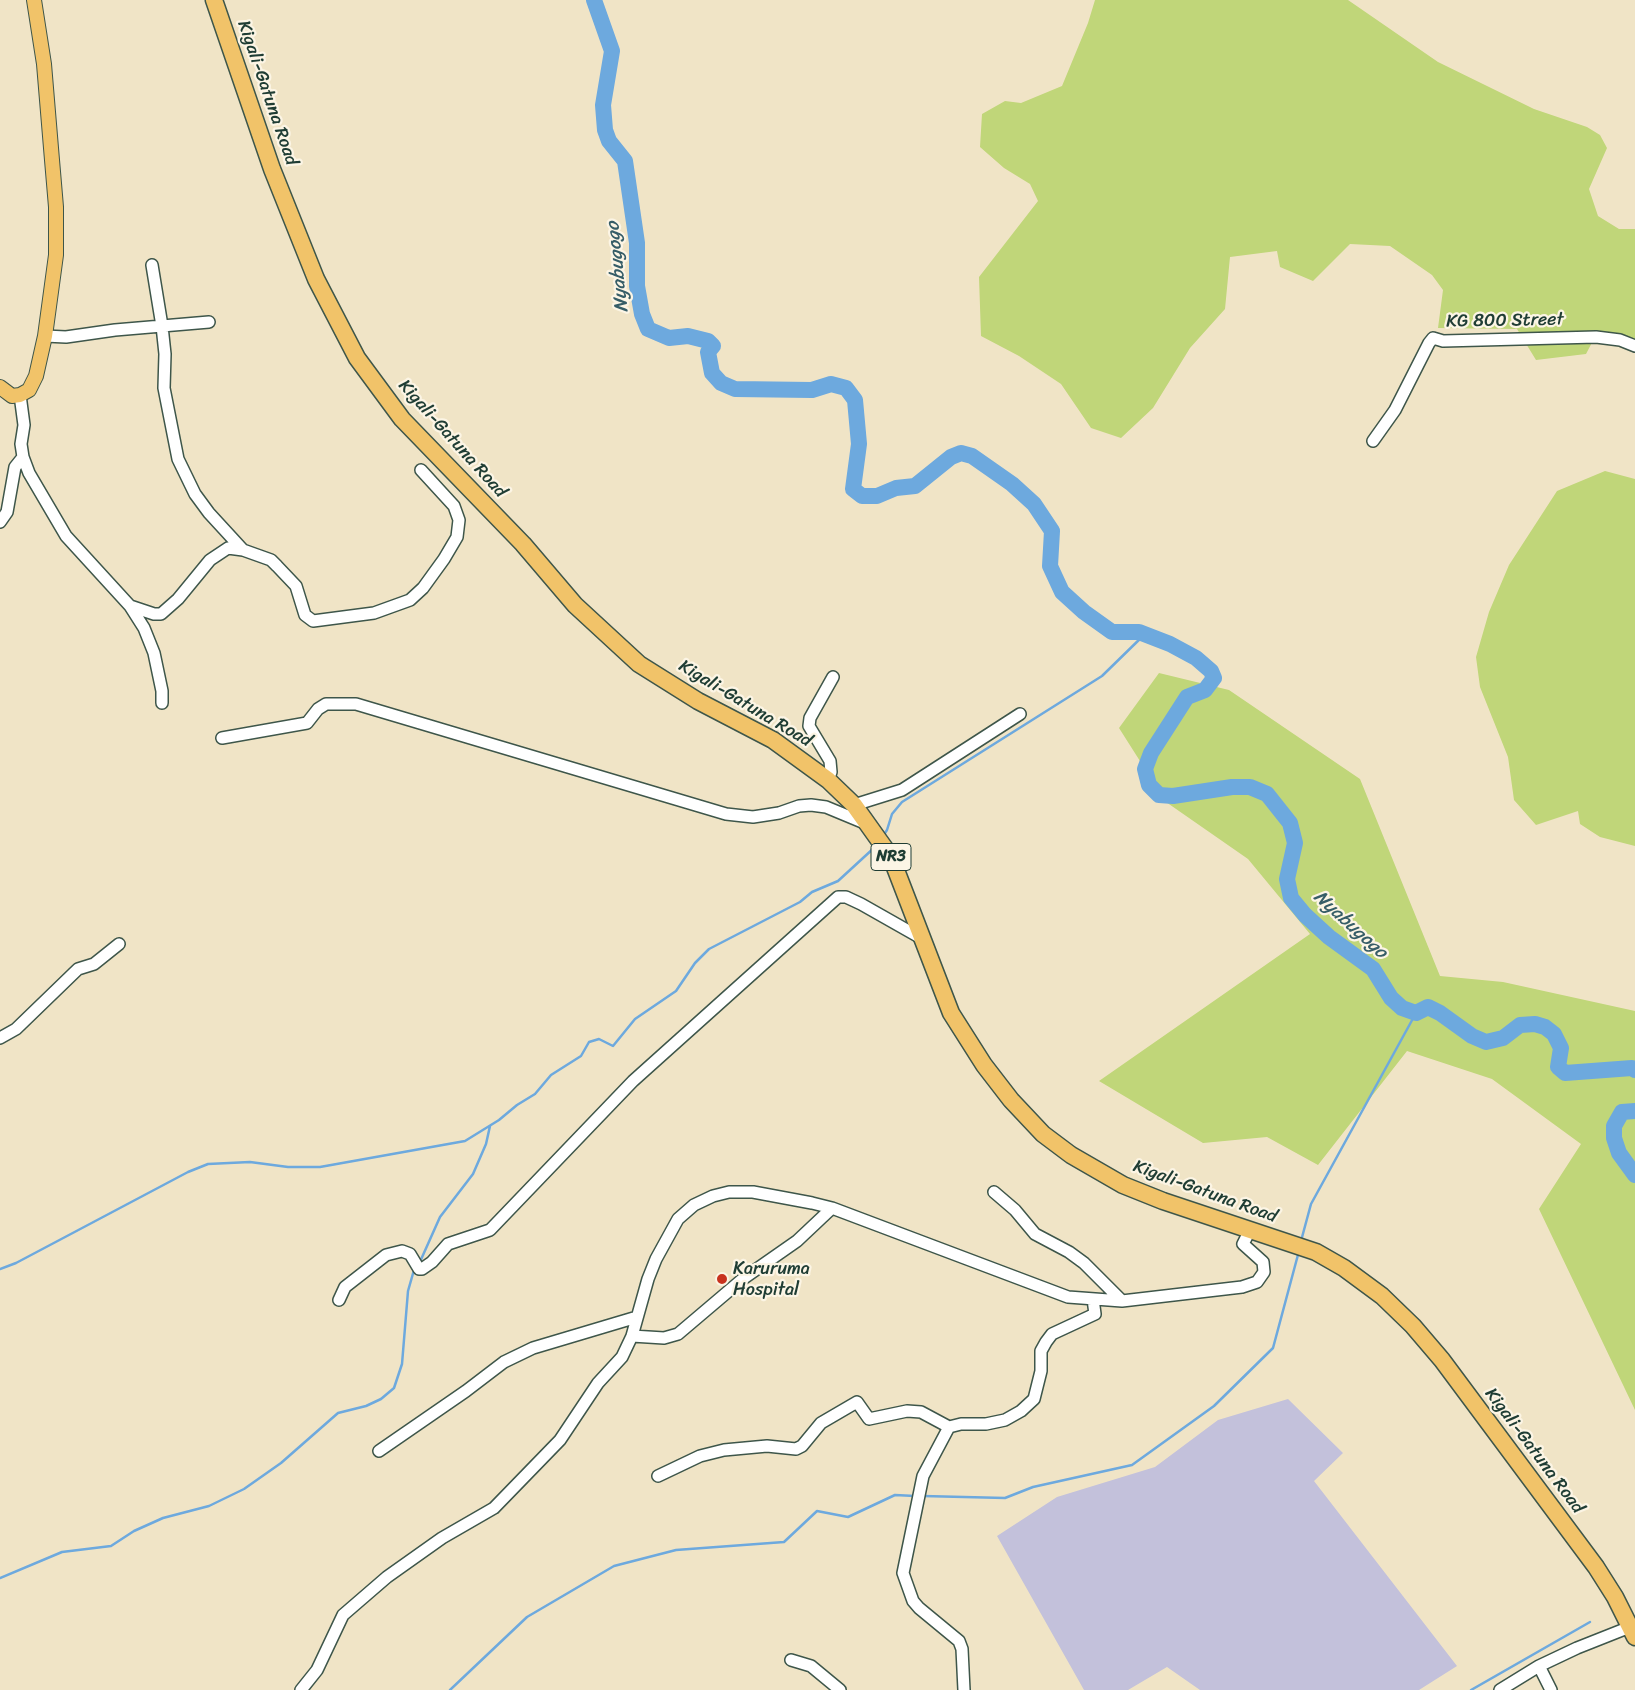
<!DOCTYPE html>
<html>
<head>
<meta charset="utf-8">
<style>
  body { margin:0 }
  canvas { display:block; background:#f0e4c6 }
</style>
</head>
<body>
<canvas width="1635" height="1690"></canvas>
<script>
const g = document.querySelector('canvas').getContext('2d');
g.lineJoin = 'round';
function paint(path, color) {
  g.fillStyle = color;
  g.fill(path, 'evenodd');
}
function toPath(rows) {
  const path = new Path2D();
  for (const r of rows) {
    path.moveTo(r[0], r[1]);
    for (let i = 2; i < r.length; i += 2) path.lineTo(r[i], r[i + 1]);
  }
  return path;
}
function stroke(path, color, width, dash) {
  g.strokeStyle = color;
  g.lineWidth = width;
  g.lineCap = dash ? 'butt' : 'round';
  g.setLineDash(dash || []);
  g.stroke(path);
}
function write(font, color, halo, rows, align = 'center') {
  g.font = font + ' Sriracha,sans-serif';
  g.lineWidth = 4.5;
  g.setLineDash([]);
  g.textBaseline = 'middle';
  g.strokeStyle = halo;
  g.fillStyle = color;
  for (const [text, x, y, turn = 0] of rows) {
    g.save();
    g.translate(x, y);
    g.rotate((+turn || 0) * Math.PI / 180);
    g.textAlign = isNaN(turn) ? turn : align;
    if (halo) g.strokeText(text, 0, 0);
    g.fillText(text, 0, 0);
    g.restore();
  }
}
const industrial = toPath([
  [1288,1399,1343,1453,1314,1481,1457,1666,1419,1690,1200,1690,1167,1667,1128,1690,1084,1690,997,1536,1057,1497,1155,1467,1218,1420]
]);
const green = toPath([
  [1095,0,1348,0,1438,62,1534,109,1587,127,1600,135,1607,148,1589,189,1598,216,1619,229,1635,229,1635,341,1629,337,1597,333,1586,354,1536,360,1517,329,1438,328,1443,290,1432,275,1390,246,1350,244,1313,281,1280,267,1277,251,1230,257,1225,309,1190,348,1153,408,1121,438,1091,428,1061,384,1019,356,981,336,979,277,1038,201,1030,184,1004,168,980,147,982,114,1005,101,1021,103,1062,86,1088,23],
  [1605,471,1635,479,1635,846,1600,837,1580,824,1578,811,1536,825,1514,800,1508,757,1480,687,1476,657,1489,612,1509,565,1557,491],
  [1159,673,1229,690,1360,779,1440,976,1503,982,1635,1011,1635,1410,1539,1209,1581,1144,1492,1079,1407,1051,1318,1165,1267,1137,1203,1143,1099,1081,1310,934,1248,859,1166,802,1119,728]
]);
const stream = toPath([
  [883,836,887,830,892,814,902,802,1102,676,1145,634],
  [1301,1241,1311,1204,1416,1013],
  [419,1264,440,1217,473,1174,486,1144,490,1126],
  [0,1269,16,1263,188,1172,208,1164,250,1162,288,1167,320,1167,465,1141,499,1120,517,1105,535,1094,551,1075,581,1056,589,1042,599,1039,613,1046,635,1019,676,991,695,963,709,949,800,902,812,892,838,881,875,847],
  [923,1496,1005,1498,1033,1487,1132,1465,1214,1406,1273,1348,1299,1251],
  [0,1578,62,1552,111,1546,134,1531,163,1518,209,1506,244,1489,281,1463,338,1413,366,1406,381,1399,394,1388,402,1364,408,1291,414,1270],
  [450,1690,527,1617,614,1566,676,1550,784,1542,817,1511,848,1517,895,1495,915,1496],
  [1471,1690,1590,1622]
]);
const river = toPath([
  [594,0,612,51,603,105,605,130,609,141,625,161,637,243,637,286,642,314,648,329,669,338,688,336,708,341,713,346,708,352,712,373,721,383,735,389,812,390,831,384,846,388,855,400,859,444,853,489,862,496,877,496,896,488,915,486,951,457,961,453,972,456,1012,484,1034,504,1052,531,1050,566,1062,592,1084,612,1112,632,1139,632,1170,644,1196,658,1211,671,1214,678,1205,690,1187,697,1151,753,1145,769,1149,785,1159,795,1173,796,1232,787,1250,787,1267,794,1290,823,1295,843,1287,879,1291,898,1305,915,1329,937,1373,969,1391,998,1402,1008,1416,1013,1428,1007,1440,1013,1472,1036,1486,1042,1503,1038,1520,1025,1535,1024,1545,1027,1554,1034,1561,1048,1558,1067,1565,1073,1632,1068,1635,1070],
  [1635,1111,1622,1112,1614,1126,1614,1138,1619,1153,1635,1175]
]);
const minor = toPath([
  [152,265,162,326,165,354,164,388,178,459,195,494,209,513,243,550],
  [45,336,66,337,115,330,209,322],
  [20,395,24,425,21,444,23,457,29,473,66,536,130,606,144,628,154,653,162,691,162,703],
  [1373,441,1395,410,1429,343,1433,338,1443,341,1596,337,1620,340,1635,346],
  [0,522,7,512,15,467,23,457],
  [130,606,154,614,161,614,178,599,210,560,228,548,243,550,271,560,277,566,296,586,305,615,313,621,374,613,410,600,423,588,444,559,457,537,459,520,454,506,421,470],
  [222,738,307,723,318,709,326,704,356,704,726,814,753,817,779,813,799,806,811,805,826,807,867,824],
  [828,780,831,772,830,761,809,726,810,718,833,677],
  [854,805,902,790,1020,714],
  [0,1038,16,1029,78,969,94,964,119,944],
  [994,1192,1015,1210,1035,1234,1069,1252,1084,1263,1122,1301],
  [339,1300,345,1287,386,1255,402,1251,410,1254,419,1269,422,1269,432,1262,448,1244,490,1230,633,1081,838,897,846,897,861,904,921,938],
  [632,1336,664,1338,678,1334,744,1278,797,1241,832,1208],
  [379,1451,466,1391,504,1362,533,1348,637,1317],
  [658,1476,700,1456,724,1450,767,1446,796,1449,802,1446,821,1423,857,1402,869,1419,907,1411,921,1412,949,1427],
  [791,1660,811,1666,840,1690],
  [1539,1666,1551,1690],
  [301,1690,317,1670,343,1615,387,1577,442,1538,494,1508,560,1440,598,1383,622,1357,632,1336,648,1279,656,1259,678,1219,694,1205,713,1196,729,1192,753,1192,812,1203,832,1208,1068,1297,1122,1301,1242,1287,1257,1282,1264,1272,1263,1262,1243,1244,1250,1230],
  [964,1690,962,1649,959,1641,919,1608,913,1601,903,1573,923,1476,949,1427,961,1424,986,1424,1005,1420,1021,1411,1034,1399,1041,1371,1041,1351,1046,1342,1052,1334,1095,1314,1093,1299],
  [1500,1690,1539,1666,1577,1648,1630,1627]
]);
const major = toPath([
  [0,387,12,396,20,395,29,390,36,376,45,336,56,255,56,207,52,160,44,64,34,0]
]);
const highway = toPath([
  [214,0,272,169,316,279,357,358,402,419,523,544,575,605,639,664,698,701,773,740,828,780,854,805,891,857,951,1013,984,1065,1011,1100,1043,1134,1071,1155,1123,1185,1163,1201,1316,1252,1344,1268,1382,1296,1413,1326,1442,1360,1596,1567,1615,1597,1635,1637]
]);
const markers = [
  [722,1279,6,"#c8321e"]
];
const shields = [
  [891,857,40]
];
const shieldNames = [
  ["NR3",891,857]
];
const streetNames = [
  ["Kigali-Gatuna Road",267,93,71],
  ["KG 800 Street",1505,321,-1],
  ["Kigali-Gatuna Road",452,439,48],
  ["Kigali-Gatuna Road",745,704,31],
  ["Kigali-Gatuna Road",1205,1192,20],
  ["Kigali-Gatuna Road",1534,1451,53]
];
const poiNames = [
  ["Karuruma",733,1269],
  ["Hospital",733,1290]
];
const waterNames = [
  ["Nyabugogo",618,267,-96],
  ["Nyabugogo",1350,925,42]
];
paint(industrial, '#c3c1db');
paint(green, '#c0d679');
stroke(stream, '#6da9de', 2.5);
stroke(river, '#6da9de', 16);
stroke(minor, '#3e564a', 14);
stroke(major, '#3e564a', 16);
stroke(highway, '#3e564a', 19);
stroke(minor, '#fff', 11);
stroke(major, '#f1c369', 14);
stroke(highway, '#f1c369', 16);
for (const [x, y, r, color] of markers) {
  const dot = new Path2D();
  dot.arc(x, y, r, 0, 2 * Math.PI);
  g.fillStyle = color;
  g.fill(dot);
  stroke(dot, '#fcf5e5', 2);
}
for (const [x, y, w] of shields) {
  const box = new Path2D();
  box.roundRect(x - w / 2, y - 13.5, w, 27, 4);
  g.fillStyle = '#fcf5e5';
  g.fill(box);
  stroke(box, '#1f3d34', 1);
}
write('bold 16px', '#1f3d34', null, shieldNames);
write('18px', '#1f3d34', '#fcf5e5', streetNames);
write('18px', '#1f3d34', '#fcf5e5', poiNames, 'left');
write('italic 19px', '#365d67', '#fcf5e5', waterNames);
</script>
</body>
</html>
